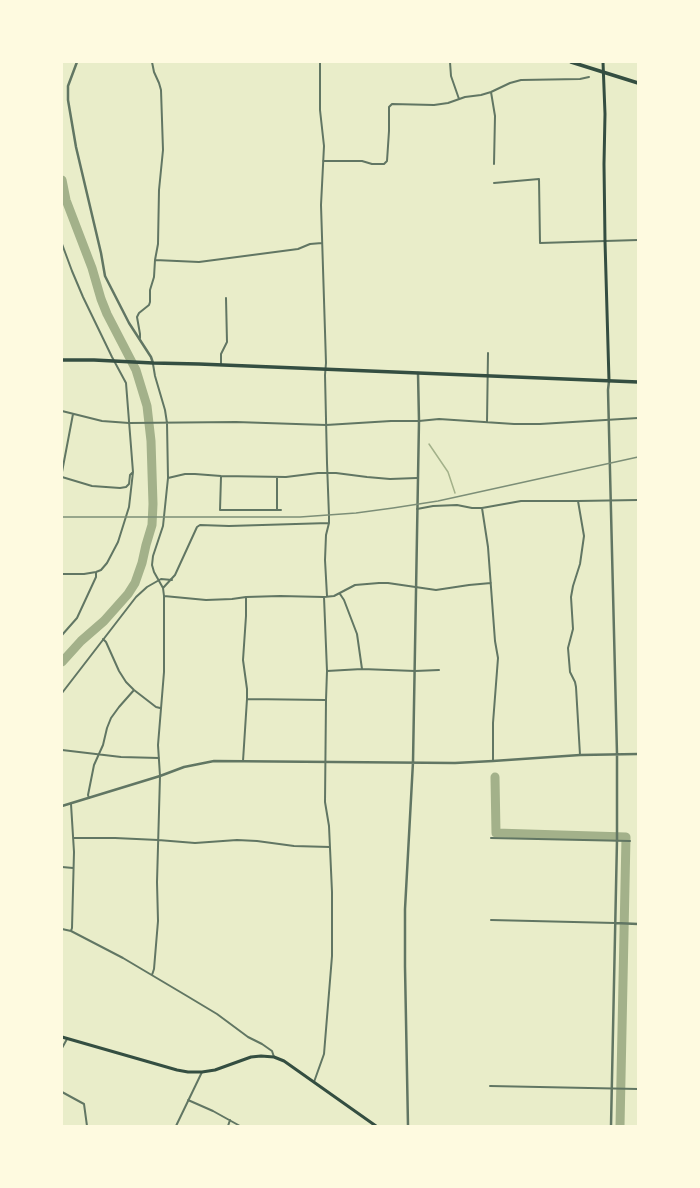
<!DOCTYPE html>
<html>
<head>
<meta charset="utf-8">
<style>
  body { margin:0 }
  #map { position:relative; width:700px; height:1188px; overflow:hidden; background:#e9edc9; font-family:"Fira Sans",sans-serif }
  canvas { display:block }
  .frame { position:absolute; inset:0; border:63px solid #fefae0; pointer-events:none }
</style>
</head>
<body>
<div id="map">
<canvas width="700" height="1188"></canvas>
<div class="frame"></div>
</div>
<script>
const g = document.querySelector('canvas').getContext('2d');
g.lineJoin = 'round';
function toPath(rows) {
  const path = new Path2D();
  for (const r of rows) {
    path.moveTo(r[0], r[1]);
    for (let i = 2; i < r.length; i += 2) path.lineTo(r[i], r[i + 1]);
  }
  return path;
}
function stroke(path, color, width, dash) {
  g.strokeStyle = color;
  g.lineWidth = width;
  g.lineCap = dash ? 'butt' : 'round';
  g.setLineDash(dash || []);
  g.stroke(path);
}
const stream = toPath([
  [429,444,448,472,455,493]
]);
const river = toPath([
  [62,180,66,200,92,268,101,299,107,314,136,370,147,406,151,441,153,504,152,525,146,545,142,563,135,583,128,594,104,621,81,641,62,662],
  [495,777,496,833,626,837,620,1126]
]);
const minor = toPath([
  [320,62,320,110,324,146,321,205,326,363,325,375,327,463,329,516,329,523,326,535,325,560,327,596],
  [450,62,451,76,459,99],
  [491,92,495,116,494,164],
  [323,161,362,161,372,164,384,164,387,161,389,131,389,107,392,104,434,105,448,103,465,97,481,95,491,92,510,83,521,80,580,79,589,77],
  [494,183,539,179,540,243,638,240],
  [62,244,72,271,83,297,112,357,126,383,133,472,129,507,118,542,107,563,101,570,96,572,84,574,62,574],
  [155,260,199,262,298,249,310,244,322,243],
  [140,338,140,334,137,317,139,313,149,305,150,302,150,290,154,277,155,260,158,244,159,190,163,150,161,90,159,83,154,72,152,62],
  [221,364,221,354,227,342,226,298],
  [62,411,102,421,129,423,236,422,326,425,391,421,419,421,439,419,514,424,540,424,638,418],
  [487,422,488,353],
  [62,472,73,414],
  [62,477,92,486,120,488,126,487,129,484,130,475,133,472],
  [221,477,220,510,281,510],
  [168,478,185,474,195,474,221,476,286,477,318,473,336,473,367,477,390,479,417,478],
  [578,501,584,536,580,564,573,586,571,597,573,629,568,648,570,672,575,682,576,687,580,755],
  [482,508,488,547,495,641,498,658,493,723,493,761],
  [417,509,433,506,457,505,472,508,482,508,521,501,578,501,638,500],
  [277,510,277,477],
  [163,588,175,575,197,527,200,525,229,526,329,523],
  [340,594,344,600,357,634,362,669],
  [164,596,206,600,232,599,246,597,280,596,324,597,334,596,355,585,379,583,388,583,436,590,469,585,491,583],
  [62,635,77,618,96,577,96,572],
  [103,639,106,642,119,671,126,682,134,690,156,707,160,708],
  [327,671,362,669,415,671,439,670],
  [62,693,136,597,147,587,161,579,172,580],
  [247,699,325,700],
  [62,750,121,757,159,758],
  [243,761,247,699,247,689,243,660,246,616,246,597],
  [89,798,88,795,94,765,103,745,107,728,111,718,119,707,134,690],
  [71,804,74,852,72,928,71,931],
  [73,838,115,838,158,840,195,843,237,840,257,841,294,846,330,847],
  [491,838,630,841],
  [62,867,73,868],
  [491,920,615,923],
  [62,929,71,931,123,958,187,996,217,1014,248,1037,262,1044,272,1051,274,1057],
  [152,975,154,969,158,921,157,882,160,776,158,745,164,672,164,596,163,588,154,572,152,565,153,556,163,526,168,478,167,423,165,410,155,376,153,364],
  [62,1048,67,1039],
  [314,1082,324,1054,332,956,332,892,329,826,325,802,326,700,327,671,324,597],
  [490,1086,638,1089],
  [62,1092,84,1104,87,1126],
  [188,1100,213,1111,240,1126],
  [176,1126,202,1072],
  [228,1126,230,1120]
]);
const tertiary = toPath([
  [77,62,68,86,68,100,76,147,101,253,105,276,129,323,151,357,153,363],
  [609,381,608,390,617,754,617,840,611,1126],
  [62,806,160,776,184,767,214,761,455,763,493,761,580,755,638,754],
  [615,923,638,924],
  [408,1126,405,967,405,909,413,762,419,421,418,373]
]);
const secondary = toPath([
  [603,62,605,114,604,164,605,241,609,381],
  [62,1037,177,1070,188,1072,202,1072,215,1070,251,1057,261,1056,274,1057,284,1061,376,1126]
]);
const trunk = toPath([
  [571,62,638,83],
  [62,360,94,360,153,363,199,364,638,382]
]);
const rail = toPath([
  [62,517,300,517,356,513,393,508,438,501,638,457]
]);
stroke(stream, '#a3b18a', 1.5);
stroke(river, '#a3b18a', 9);
stroke(minor, '#617663', 2);
stroke(tertiary, '#617663', 2.5);
stroke(secondary, '#344e41', 3);
stroke(trunk, '#344e41', 3.5);
stroke(rail, '#7c8e77', 1.5);
</script>
</body>
</html>
